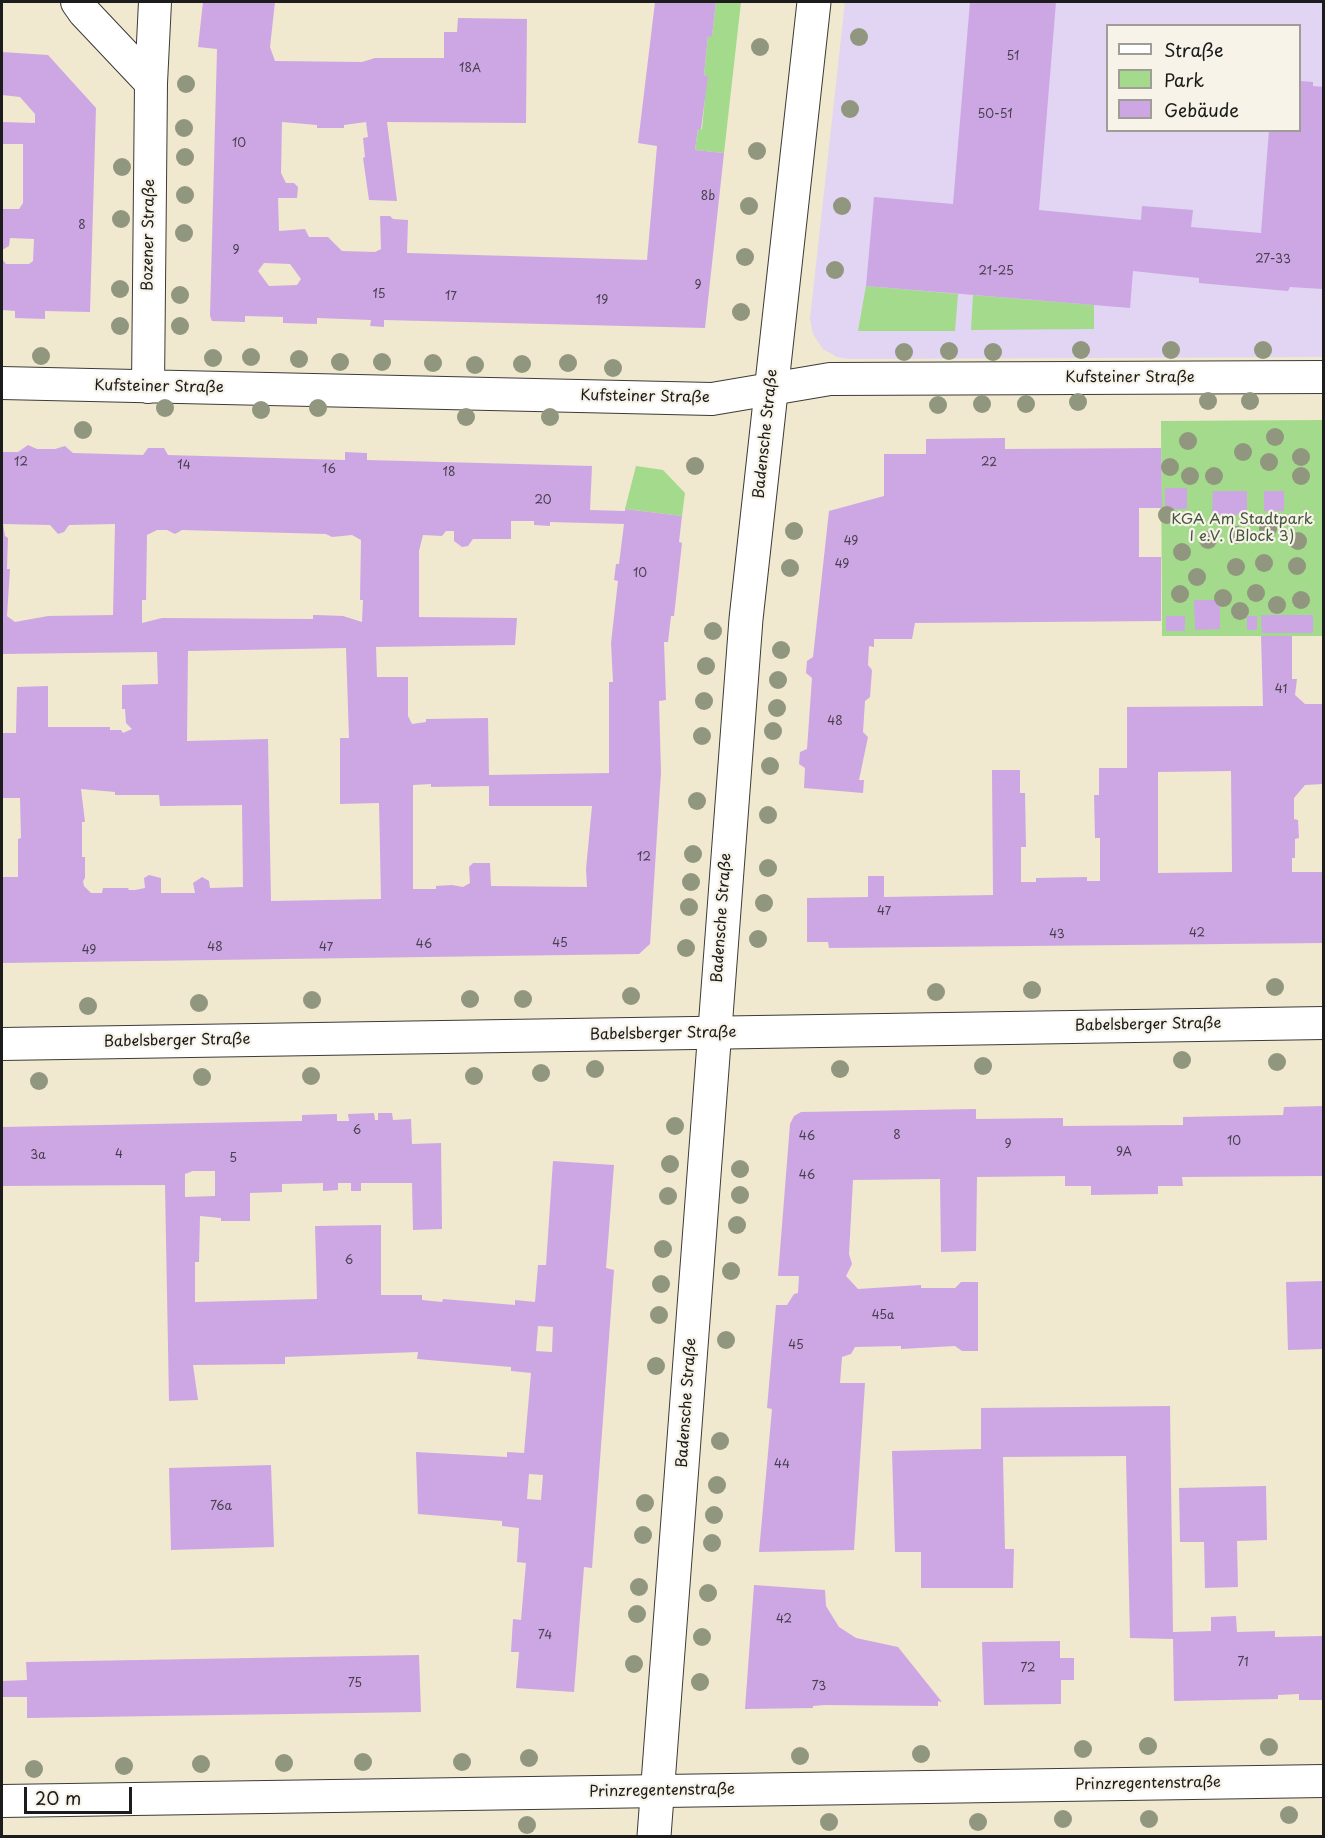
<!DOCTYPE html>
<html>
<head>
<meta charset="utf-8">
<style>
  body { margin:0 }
  #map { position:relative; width:1325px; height:1838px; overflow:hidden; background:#f0e8cf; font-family:"Playpen Sans",sans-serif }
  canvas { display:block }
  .frame { position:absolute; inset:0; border:3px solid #1c1c1c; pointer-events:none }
  .legend { position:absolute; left:1106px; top:24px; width:195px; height:108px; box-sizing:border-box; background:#f7f3e8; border:2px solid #9f9d96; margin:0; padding:8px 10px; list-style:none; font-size:18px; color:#1c1c1c }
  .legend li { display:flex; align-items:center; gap:12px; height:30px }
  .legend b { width:30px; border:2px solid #9f9d96 }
  .scale { position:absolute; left:24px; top:1787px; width:108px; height:27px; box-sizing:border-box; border:3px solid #1c1c1c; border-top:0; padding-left:8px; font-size:18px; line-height:21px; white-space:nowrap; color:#1c1c1c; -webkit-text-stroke:4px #f7f3e8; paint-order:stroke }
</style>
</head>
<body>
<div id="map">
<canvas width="1325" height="1838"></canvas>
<div class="frame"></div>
<ul class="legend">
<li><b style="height:8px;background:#fff"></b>Straße</li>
<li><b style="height:16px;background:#a3da8c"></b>Park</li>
<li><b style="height:16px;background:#cda7e4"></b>Gebäude</li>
</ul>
<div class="scale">20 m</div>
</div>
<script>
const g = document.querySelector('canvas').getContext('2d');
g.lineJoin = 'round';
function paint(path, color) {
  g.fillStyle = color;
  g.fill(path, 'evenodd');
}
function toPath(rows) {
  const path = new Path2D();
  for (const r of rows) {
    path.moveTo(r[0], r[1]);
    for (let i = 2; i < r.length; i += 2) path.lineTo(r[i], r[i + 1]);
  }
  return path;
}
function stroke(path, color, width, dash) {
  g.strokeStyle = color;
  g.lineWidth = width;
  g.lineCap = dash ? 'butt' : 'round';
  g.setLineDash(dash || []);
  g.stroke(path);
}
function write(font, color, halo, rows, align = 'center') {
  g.font = font + ' "Playpen Sans",sans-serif';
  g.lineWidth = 4.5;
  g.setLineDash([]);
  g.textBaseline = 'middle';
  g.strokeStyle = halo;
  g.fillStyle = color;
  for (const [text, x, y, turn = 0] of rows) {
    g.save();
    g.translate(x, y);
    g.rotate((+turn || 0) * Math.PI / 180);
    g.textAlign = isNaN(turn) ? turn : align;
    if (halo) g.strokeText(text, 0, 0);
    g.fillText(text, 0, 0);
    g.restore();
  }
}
const built = toPath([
  [845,2,1323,2,1323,357,850,359,837,357,823,349,813,334,810,319],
  [1108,26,1300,26,1300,130,1108,130]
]);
const green = toPath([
  [716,2,741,2,724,153,695,150,698,129,702,129,707,76,704,75,708,36,712,36],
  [866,286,958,294,955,331,858,331],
  [973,295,1094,305,1094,329,971,330],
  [1323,420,1323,636,1162,636,1161,421],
  [636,466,663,470,685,493,682,516,625,509]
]);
const building = toPath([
  [203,2,275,2,270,47,275,61,362,62,375,58,444,58,444,32,457,32,458,18,527,19,526,123,387,122,397,201,369,200,363,158,365,157,363,138,368,137,366,122,344,125,344,128,317,128,317,125,282,122,281,173,286,183,294,183,298,187,297,198,278,198,279,231,305,229,309,237,328,237,342,251,375,252,381,249,380,216,390,216,393,219,408,220,407,253,647,260,657,146,638,143,655,2,716,2,712,37,708,36,704,75,708,76,701,129,698,129,695,150,724,153,705,328,384,320,384,327,370,326,371,320,317,318,317,324,283,323,283,317,245,316,245,322,212,321,210,316,217,49,198,47],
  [264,263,290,264,301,279,297,285,269,286,258,271],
  [970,2,1056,2,1039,210,1141,220,1142,206,1193,210,1191,227,1261,233,1269,130,1300,130,1300,81,1313,82,1313,86,1323,87,1323,289,1290,287,1288,291,1199,283,1199,278,1133,271,1130,308,866,286,874,197,953,204],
  [2,52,48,55,96,108,90,312,45,311,45,319,15,318,15,311,2,310,2,259,6,264,29,264,33,261,34,239,10,238,9,246,2,250,2,209,19,209,23,203,23,144,2,144,2,122,35,123,35,114,20,97,2,95],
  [1005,438,1005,449,1161,448,1162,508,1139,508,1139,557,1161,557,1161,621,915,623,912,639,874,639,874,647,869,646,868,665,872,670,870,697,865,701,863,732,868,737,859,780,864,780,863,793,804,788,805,768,799,764,800,752,807,749,812,678,806,673,807,661,813,657,829,511,884,496,884,454,926,454,926,439],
  [28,445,37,449,55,449,65,446,73,453,143,455,148,448,164,448,168,455,345,460,345,452,367,453,367,460,592,466,590,510,625,511,625,509,682,516,679,542,682,543,674,616,671,616,668,642,664,642,666,700,659,701,661,772,650,944,639,954,2,963,2,877,18,877,18,839,21,838,20,798,2,798,2,733,16,733,17,687,48,686,48,727,110,727,110,730,121,730,123,733,132,729,126,723,125,709,122,709,122,685,158,684,157,652,2,654,2,452,18,452],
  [511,521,534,521,534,525,550,526,550,522,624,524,619,564,616,564,614,580,618,581,611,643,613,682,609,682,609,773,489,775,488,718,426,719,426,722,412,724,408,716,408,677,377,677,376,647,515,645,517,618,419,617,419,551,423,535,442,536,446,531,454,531,454,541,462,547,468,546,473,539,511,539],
  [3,524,50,525,58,534,64,532,69,525,115,524,113,615,48,616,15,622,7,616,10,569,7,569,8,538,5,536],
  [157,530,167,530,175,534,182,530,326,534,332,537,352,535,361,540,360,600,363,600,362,622,343,616,316,615,313,615,313,619,162,618,142,623,142,600,146,600,147,535],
  [346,648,349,738,340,738,340,804,379,803,381,899,271,901,268,739,187,741,188,651],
  [431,784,431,787,489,786,489,806,592,806,586,869,587,887,491,886,490,863,473,863,469,867,470,883,463,887,452,885,436,886,436,889,413,889,413,785],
  [81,789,115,792,115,795,159,795,160,806,242,805,243,887,210,888,209,881,202,877,193,883,195,893,161,893,161,878,149,875,144,878,145,888,135,890,129,890,128,888,103,888,102,893,91,893,84,886,83,881,85,878,85,857,82,857,82,822,85,822],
  [1165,488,1187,488,1187,509,1165,509],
  [1213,491,1247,491,1247,515,1212,514],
  [1264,491,1284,491,1284,511,1264,511],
  [1194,600,1220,600,1220,629,1195,630],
  [1261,615,1313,615,1313,633,1262,633],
  [1166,616,1185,616,1185,631,1166,631],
  [1247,616,1257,616,1257,630,1247,630],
  [1261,636,1292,636,1292,679,1297,679,1295,695,1305,704,1323,704,1323,784,1305,785,1294,798,1294,819,1298,820,1299,838,1295,839,1295,858,1292,858,1292,872,1323,872,1323,943,829,948,828,942,807,942,807,898,868,897,868,876,884,876,884,897,993,895,992,770,1020,770,1020,793,1025,793,1026,847,1021,847,1021,882,1036,882,1036,878,1087,877,1087,881,1100,881,1100,838,1095,838,1094,795,1099,795,1099,768,1127,768,1127,707,1263,706],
  [1231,771,1232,872,1158,873,1158,772],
  [1323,1106,1323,1176,1182,1177,1183,1186,1158,1186,1158,1194,1091,1195,1091,1186,1065,1186,1065,1176,977,1177,976,1251,941,1252,940,1179,853,1180,849,1254,852,1264,846,1276,858,1289,921,1285,921,1288,955,1288,961,1282,978,1282,978,1351,962,1351,955,1346,901,1349,901,1346,855,1347,851,1354,842,1357,840,1383,865,1383,854,1550,759,1552,772,1409,767,1408,776,1305,787,1305,794,1294,798,1293,799,1276,778,1276,790,1124,794,1116,801,1112,976,1109,976,1119,1063,1118,1063,1126,1183,1125,1183,1117,1283,1115,1284,1107],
  [374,1113,375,1120,378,1120,378,1113,392,1113,393,1120,411,1119,412,1144,441,1143,442,1229,413,1230,412,1183,361,1183,361,1191,351,1191,351,1183,338,1183,338,1190,323,1191,323,1183,282,1184,282,1192,250,1193,250,1221,221,1221,221,1218,200,1216,199,1262,195,1262,195,1302,317,1299,315,1226,381,1225,381,1295,422,1295,422,1300,442,1302,443,1299,515,1305,515,1300,535,1302,538,1265,546,1265,553,1161,614,1165,606,1268,614,1270,592,1568,584,1567,574,1692,516,1688,519,1652,511,1652,513,1619,521,1620,526,1563,517,1562,519,1528,502,1526,502,1521,418,1514,416,1452,507,1457,507,1452,524,1453,531,1373,511,1371,511,1367,417,1359,418,1352,285,1357,285,1364,193,1365,198,1400,169,1401,165,1185,2,1186,2,1127,302,1121,302,1115,337,1114,337,1121,349,1121,348,1114],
  [193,1171,215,1171,215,1196,185,1197,185,1174],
  [538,1326,553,1327,552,1352,536,1351],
  [529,1474,543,1475,541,1500,527,1499],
  [1323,1281,1323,1349,1288,1350,1286,1282],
  [1170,1406,1173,1632,1211,1631,1211,1617,1236,1616,1237,1632,1275,1631,1275,1637,1323,1636,1323,1700,1299,1700,1299,1694,1278,1695,1278,1699,1174,1701,1173,1639,1130,1638,1126,1456,1003,1457,1005,1549,1014,1549,1013,1588,921,1588,921,1552,895,1552,892,1451,981,1449,981,1408],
  [271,1465,274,1547,171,1550,169,1468],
  [1266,1486,1267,1540,1237,1541,1238,1587,1205,1588,1204,1542,1180,1542,1179,1488],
  [754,1585,825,1590,826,1606,839,1627,856,1638,898,1647,942,1702,938,1701,938,1706,825,1705,813,1706,813,1708,745,1709],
  [1060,1641,1060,1658,1074,1658,1074,1680,1061,1680,1061,1704,984,1705,982,1642],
  [419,1655,421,1712,27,1718,27,1697,2,1697,2,1681,27,1680,26,1662]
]);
const minor = toPath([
  [77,2,84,12,151,83],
  [2,383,712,399,830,379,1324,377],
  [148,387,151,83,155,2],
  [2,1044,1324,1023],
  [2,1801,1324,1781]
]);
const tertiary = toPath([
  [654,1836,746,619,814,2]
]);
const trees = [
  [859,37],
  [760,47],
  [186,84],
  [850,109],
  [184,128],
  [757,151],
  [185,157],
  [122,167],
  [185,195],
  [749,206],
  [842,206],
  [121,219],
  [184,233],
  [745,257],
  [835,270],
  [120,289],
  [180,295],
  [741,312],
  [120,326],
  [180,326],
  [1081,350],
  [1171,350],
  [1263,350],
  [949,351],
  [904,352],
  [993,352],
  [41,356],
  [251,357],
  [213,358],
  [299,359],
  [340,362],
  [382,362],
  [433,363],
  [568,363],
  [522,364],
  [475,365],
  [613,368],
  [1208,401],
  [1250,401],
  [1078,402],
  [982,404],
  [1026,404],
  [938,405],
  [165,408],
  [318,408],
  [261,410],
  [466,417],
  [550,417],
  [83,430],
  [1275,437],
  [1188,441],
  [1243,452],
  [1301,457],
  [1269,462],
  [695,466],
  [1170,467],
  [1190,476],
  [1214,476],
  [1301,476],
  [1167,515],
  [1268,529],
  [794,531],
  [1237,535],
  [1208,540],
  [1298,541],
  [1182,552],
  [1264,563],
  [1297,566],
  [1236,567],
  [790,568],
  [1197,577],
  [1256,593],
  [1180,594],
  [1223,598],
  [1301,600],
  [1277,605],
  [1240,611],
  [713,631],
  [781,650],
  [706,666],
  [778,680],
  [704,701],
  [777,708],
  [773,731],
  [702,736],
  [770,766],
  [697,801],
  [768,815],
  [693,854],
  [768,868],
  [691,882],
  [764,903],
  [689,907],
  [758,939],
  [686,948],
  [1275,987],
  [1032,990],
  [936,992],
  [631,996],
  [470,999],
  [523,999],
  [312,1000],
  [199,1003],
  [88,1006],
  [1182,1060],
  [1277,1062],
  [983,1066],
  [595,1069],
  [840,1069],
  [541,1073],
  [311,1076],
  [474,1076],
  [202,1077],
  [39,1081],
  [675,1126],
  [670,1164],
  [740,1169],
  [740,1195],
  [668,1196],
  [737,1225],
  [663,1249],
  [731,1271],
  [661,1284],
  [659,1315],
  [726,1340],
  [656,1366],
  [720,1441],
  [717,1485],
  [645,1503],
  [714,1515],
  [643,1535],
  [712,1543],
  [639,1587],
  [708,1593],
  [637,1614],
  [702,1637],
  [634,1664],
  [700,1682],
  [1148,1746],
  [1269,1747],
  [1083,1749],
  [921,1754],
  [800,1756],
  [529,1758],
  [363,1762],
  [462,1762],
  [284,1763],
  [201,1764],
  [124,1766],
  [34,1769],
  [1289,1815],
  [1063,1819],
  [1149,1819],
  [829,1822],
  [978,1822],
  [527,1825]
];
const numberNames = [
  ["51",1013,57],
  ["18A",470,69],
  ["50-51",995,115],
  ["10",239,144],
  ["8b",708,197],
  ["8",82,226],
  ["9",236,251],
  ["27-33",1273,260],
  ["21-25",996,272],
  ["9",698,286],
  ["15",379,295],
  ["17",451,297],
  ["19",602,301],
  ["12",21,463],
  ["22",989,463],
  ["14",184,466],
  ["16",329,470],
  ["18",449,473],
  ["20",543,501],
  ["49",851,542],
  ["49",842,565],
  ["10",640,574],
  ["41",1281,690],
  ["48",835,722],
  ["12",644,858],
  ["47",884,912],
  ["42",1197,934],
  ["43",1057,935],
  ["45",560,944],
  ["46",424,945],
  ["48",215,948],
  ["47",326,948],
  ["49",89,951],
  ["6",357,1131],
  ["8",897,1136],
  ["46",807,1137],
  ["10",1234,1142],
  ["9",1008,1145],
  ["9A",1124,1153],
  ["4",119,1155],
  ["3a",38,1156],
  ["5",233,1159],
  ["46",807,1176],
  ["6",349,1261],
  ["45a",883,1316],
  ["45",796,1346],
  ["44",782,1465],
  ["76a",221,1507],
  ["42",784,1620],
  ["74",545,1636],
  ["71",1243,1663],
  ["72",1028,1669],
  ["75",355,1684],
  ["73",819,1687]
];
const streetNames = [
  ["Bozener Straße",149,235,-89],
  ["Kufsteiner Straße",1130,378],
  ["Kufsteiner Straße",159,387,1],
  ["Kufsteiner Straße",645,397,1],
  ["Badensche Straße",766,434,-84],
  ["Badensche Straße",722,918,-86],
  ["Babelsberger Straße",1148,1025,-1],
  ["Babelsberger Straße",663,1034,-1],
  ["Babelsberger Straße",177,1041,-1],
  ["Badensche Straße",687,1403,-86],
  ["Prinzregentenstraße",1148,1784,-1],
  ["Prinzregentenstraße",662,1791,-1]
];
const parkNames = [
  ["KGA Am Stadtpark",1242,520],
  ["I e.V. (Block 3)",1242,537]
];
paint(built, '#e2d4f3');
paint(green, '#a3da8c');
paint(building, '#cda7e4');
stroke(minor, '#3c3b37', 34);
stroke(tertiary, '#3c3b37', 35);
stroke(minor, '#fff', 32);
stroke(tertiary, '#fff', 33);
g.fillStyle = '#91977f';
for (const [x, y] of trees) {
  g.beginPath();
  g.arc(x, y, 9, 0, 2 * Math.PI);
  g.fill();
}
write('12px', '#483f4e', null, numberNames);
write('15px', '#1c1c1c', '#f7f3e8', streetNames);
write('15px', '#44553e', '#f7f3e8', parkNames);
</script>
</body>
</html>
